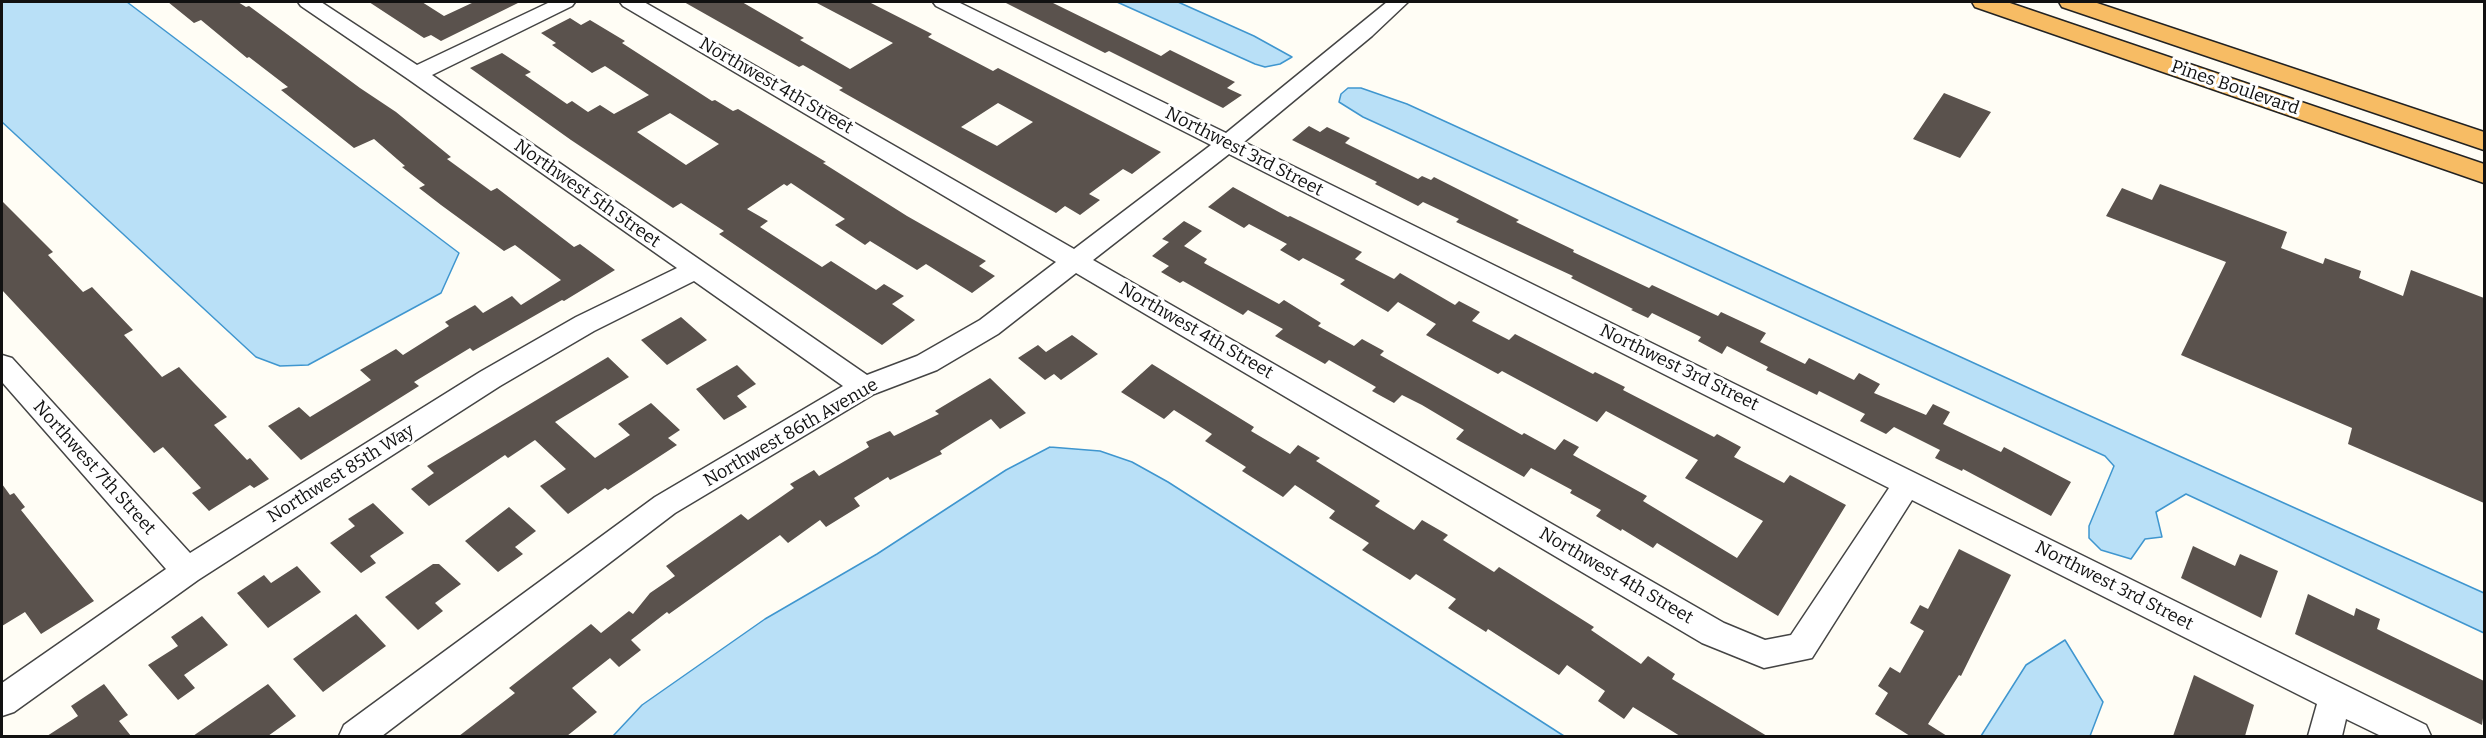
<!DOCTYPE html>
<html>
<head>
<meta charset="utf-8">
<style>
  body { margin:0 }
  #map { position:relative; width:2486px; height:738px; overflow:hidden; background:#fffdf5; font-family:Bitter,serif }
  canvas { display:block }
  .frame { position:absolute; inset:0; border:3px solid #111; pointer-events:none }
</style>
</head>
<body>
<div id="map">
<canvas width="2486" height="738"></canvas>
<div class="frame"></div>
</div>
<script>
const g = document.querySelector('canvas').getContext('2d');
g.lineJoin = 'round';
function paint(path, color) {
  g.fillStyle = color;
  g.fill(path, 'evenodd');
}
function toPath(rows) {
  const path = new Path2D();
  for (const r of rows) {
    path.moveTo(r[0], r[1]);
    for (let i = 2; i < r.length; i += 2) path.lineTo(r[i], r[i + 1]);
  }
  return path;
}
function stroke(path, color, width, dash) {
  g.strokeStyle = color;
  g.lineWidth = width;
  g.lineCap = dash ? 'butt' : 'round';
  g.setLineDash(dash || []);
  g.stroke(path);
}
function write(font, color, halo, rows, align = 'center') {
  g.font = font + ' Bitter,serif';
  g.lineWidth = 6;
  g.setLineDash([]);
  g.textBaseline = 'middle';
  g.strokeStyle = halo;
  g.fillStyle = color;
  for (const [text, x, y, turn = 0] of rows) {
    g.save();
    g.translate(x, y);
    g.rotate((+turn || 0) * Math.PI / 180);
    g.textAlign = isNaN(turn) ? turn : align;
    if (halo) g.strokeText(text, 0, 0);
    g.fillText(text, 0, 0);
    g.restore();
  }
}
const water = toPath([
  [2,2,127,2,459,253,441,293,308,365,280,366,256,357,2,122,2,2],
  [1117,2,1178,2,1254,36,1292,57,1280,64,1265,67,1255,64,1117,2],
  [1348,88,1361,88,1407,104,2057,401,2484,593,2484,633,2186,494,2156,512,2162,537,2145,539,2131,559,2101,550,2089,538,2089,526,2114,466,2105,456,1363,117,1339,102,1341,94,1348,88],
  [1050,447,1100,451,1132,462,1168,482,1564,736,613,736,642,705,765,619,877,554,1006,470,1050,447],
  [2065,640,2103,702,2090,736,1981,736,2026,665,2065,640]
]);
const building = toPath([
  [168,2,238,2,246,7,249,6,360,88,396,112,451,157,447,159,491,191,497,188,574,247,580,244,615,270,564,301,562,300,473,351,470,348,414,382,419,386,301,460,268,426,299,407,310,417,371,380,360,370,396,349,403,355,449,326,445,322,475,305,483,313,512,296,521,305,561,280,515,245,504,251,441,205,419,188,425,185,402,167,405,166,374,139,354,148,281,90,288,87,249,57,247,58,201,20,194,23],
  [369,2,422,2,444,16,474,2,520,2,441,41,431,35,424,38],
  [684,2,742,2,804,38,800,40,850,69,893,43,815,2,869,2,932,34,928,37,993,71,998,68,1161,152,1132,174,1123,169,1089,194,1100,200,1080,215,1065,206,1056,213,839,90,843,88,803,65,799,67],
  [998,103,1033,122,997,146,961,127],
  [1004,2,1051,2,1161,56,1170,50,1235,82,1227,88,1242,95,1223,108,1109,51,1105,53],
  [570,18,581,25,590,20,625,41,622,43,712,101,715,100,733,111,738,109,826,162,823,163,907,216,986,261,979,266,995,276,972,293,926,264,917,270,870,241,865,245,835,225,845,219,791,183,787,186,784,184,747,209,768,221,760,227,822,267,831,261,876,290,884,284,904,296,892,304,915,320,882,345,719,234,724,231,681,203,673,208,571,140,470,68,502,53,531,72,525,75,567,104,572,101,588,112,600,105,614,114,649,95,605,66,592,73,552,45,556,43,541,33],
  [670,113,719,144,686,165,637,132],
  [1944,93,1991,112,1960,158,1913,139],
  [1309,126,1320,132,1327,127,1350,138,1345,143,1418,179,1422,176,1431,180,1434,177,1519,220,1516,222,1574,250,1573,252,1649,288,1652,285,1718,316,1721,312,1766,333,1760,342,1805,364,1809,358,1854,380,1859,373,1880,384,1874,393,1926,415,1933,404,1950,412,1943,424,2001,452,2004,447,2071,482,2051,516,1963,469,1962,471,1935,458,1940,450,1894,427,1886,434,1860,421,1865,414,1819,391,1817,395,1766,370,1768,367,1727,346,1722,354,1698,341,1701,337,1652,313,1648,318,1631,310,1633,309,1571,278,1573,276,1456,222,1459,219,1423,202,1418,206,1375,184,1377,182,1292,140],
  [2160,184,2287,232,2281,248,2323,264,2325,258,2361,271,2359,278,2403,296,2411,270,2484,298,2484,503,2348,444,2352,428,2181,355,2226,262,2106,216,2122,188,2152,200],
  [1233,187,1288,217,1290,216,1362,252,1355,259,1394,279,1400,273,1455,305,1459,301,1480,312,1472,321,1509,340,1515,334,1593,374,1595,372,1625,387,1623,390,1714,437,1717,434,1741,447,1734,457,1784,483,1790,475,1846,505,1778,616,1657,543,1653,548,1622,529,1621,531,1596,516,1601,510,1570,493,1572,490,1531,468,1524,477,1456,439,1464,430,1422,405,1402,395,1394,403,1372,391,1376,387,1329,360,1325,364,1275,336,1283,329,1248,310,1243,315,1183,281,1180,283,1161,272,1169,266,1152,256,1169,242,1162,239,1184,221,1202,231,1184,246,1207,259,1204,263,1279,304,1284,300,1321,323,1318,326,1354,346,1362,339,1384,351,1380,355,1522,435,1524,433,1555,450,1564,439,1579,447,1573,455,1647,496,1643,501,1737,558,1763,521,1685,478,1698,460,1606,411,1597,422,1502,371,1498,374,1426,335,1436,324,1398,302,1388,312,1340,284,1345,280,1303,258,1299,261,1280,250,1287,244,1249,224,1244,228,1208,207],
  [2,201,53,252,48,255,83,292,92,287,133,330,124,335,162,377,179,367,194,383,227,417,214,425,247,460,250,458,269,479,254,488,250,485,209,511,192,493,201,488,163,447,154,453,2,290],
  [681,317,707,340,667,365,641,340],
  [1072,335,1098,354,1061,380,1054,374,1045,380,1018,358,1038,345,1046,352],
  [608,357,629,377,555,422,595,458,630,435,618,424,651,403,680,430,668,438,677,445,608,490,605,488,568,514,540,486,566,469,535,440,508,458,505,455,429,506,411,489,434,473,427,466],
  [1152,364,1254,427,1251,431,1290,454,1298,445,1320,458,1316,461,1380,501,1375,506,1414,530,1422,520,1448,535,1443,540,1494,572,1499,567,1594,627,1591,630,1641,664,1648,656,1675,674,1672,679,1767,736,1680,736,1633,707,1624,719,1598,701,1605,691,1567,665,1559,675,1488,629,1486,632,1448,608,1456,599,1416,574,1410,580,1362,550,1369,543,1329,518,1335,511,1295,485,1283,497,1242,471,1246,467,1205,441,1212,434,1174,410,1164,419,1121,392],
  [737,365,756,384,737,396,747,407,724,420,696,389],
  [990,378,1026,413,1000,429,991,419,940,451,942,454,890,480,888,477,854,498,860,506,826,527,820,520,788,543,780,535,669,614,667,612,631,640,641,650,619,667,610,658,572,688,597,712,567,736,459,736,515,693,509,688,591,624,601,633,629,611,633,614,650,593,675,576,666,566,741,514,748,520,794,488,790,484,814,470,819,476,869,447,866,442,890,431,894,436,939,414,935,411],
  [2,484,10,495,14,493,25,507,21,510,94,601,41,634,25,612,2,626],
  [373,503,404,533,370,556,376,563,361,573,330,543,355,526,348,519],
  [509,507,536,531,515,547,523,554,498,572,465,541],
  [2193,546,2235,566,2240,554,2278,571,2261,618,2181,578],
  [1959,549,2011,575,1961,676,1959,675,1928,724,1947,736,1910,736,1875,714,1888,693,1878,686,1890,667,1900,673,1924,631,1910,623,1920,605,1928,609],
  [433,564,439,564,461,584,435,603,443,611,418,630,385,597],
  [297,566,321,592,268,628,237,593,264,575,271,583],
  [2308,594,2354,616,2356,608,2380,619,2377,629,2484,681,2484,711,2482,725,2295,634],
  [356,614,386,646,323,692,293,659],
  [202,616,228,645,184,675,195,688,178,700,148,665,178,646,171,637],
  [2194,675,2254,705,2245,736,2173,736],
  [104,684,128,715,119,721,131,736,47,736,78,716,71,706],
  [268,684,296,716,268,736,193,736]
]);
const minor = toPath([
  [298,2,321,2,417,65,550,2,575,2,572,6,432,75,867,375,917,356,980,320,1056,262,623,6,620,2,644,2,1074,249,1211,145,936,6,933,2,958,2,1226,133,1387,2,1408,2,1372,36,1244,142,2426,725,2431,736,2381,736,2346,719,2342,736,2308,736,2317,704,1912,500,1812,658,1764,668,1702,643,1076,273,998,334,937,370,874,394,675,513,382,736,339,736,344,725,655,497,843,386,694,281,594,331,500,386,198,580,14,712,2,716,2,683,166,569,2,382,2,355,12,358,190,553,480,372,576,317,677,268,408,79,301,6,298,2],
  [1229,154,1889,488,1791,635,1765,640,1724,623,1093,260,1229,154]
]);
const trunk = toPath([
  [1972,2,2007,2,2484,164,2484,183,1975,7,1972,2],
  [2059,2,2094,2,2484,132,2484,150,2062,7,2059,2]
]);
const streetNames = [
  ["Northwest 4th Street",776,86,30],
  ["Pines Boulevard",2235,88,19],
  ["Northwest 3rd Street",1244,152,27],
  ["Northwest 5th Street",587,194,35],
  ["Northwest 4th Street",1196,331,30],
  ["Northwest 3rd Street",1679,368,26],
  ["Northwest 86th Avenue",791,433,-30],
  ["Northwest 7th Street",94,468,48],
  ["Northwest 85th Way",341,474,-32],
  ["Northwest 4th Street",1616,576,30],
  ["Northwest 3rd Street",2114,586,27]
];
paint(water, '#b9e0f7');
stroke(water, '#3f96cf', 1.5);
paint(building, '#5a524d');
stroke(minor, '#444', 3);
stroke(trunk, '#222', 3);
paint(minor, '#fff');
paint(trunk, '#f7bc64');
write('18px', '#111', '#fff', streetNames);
</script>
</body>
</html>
